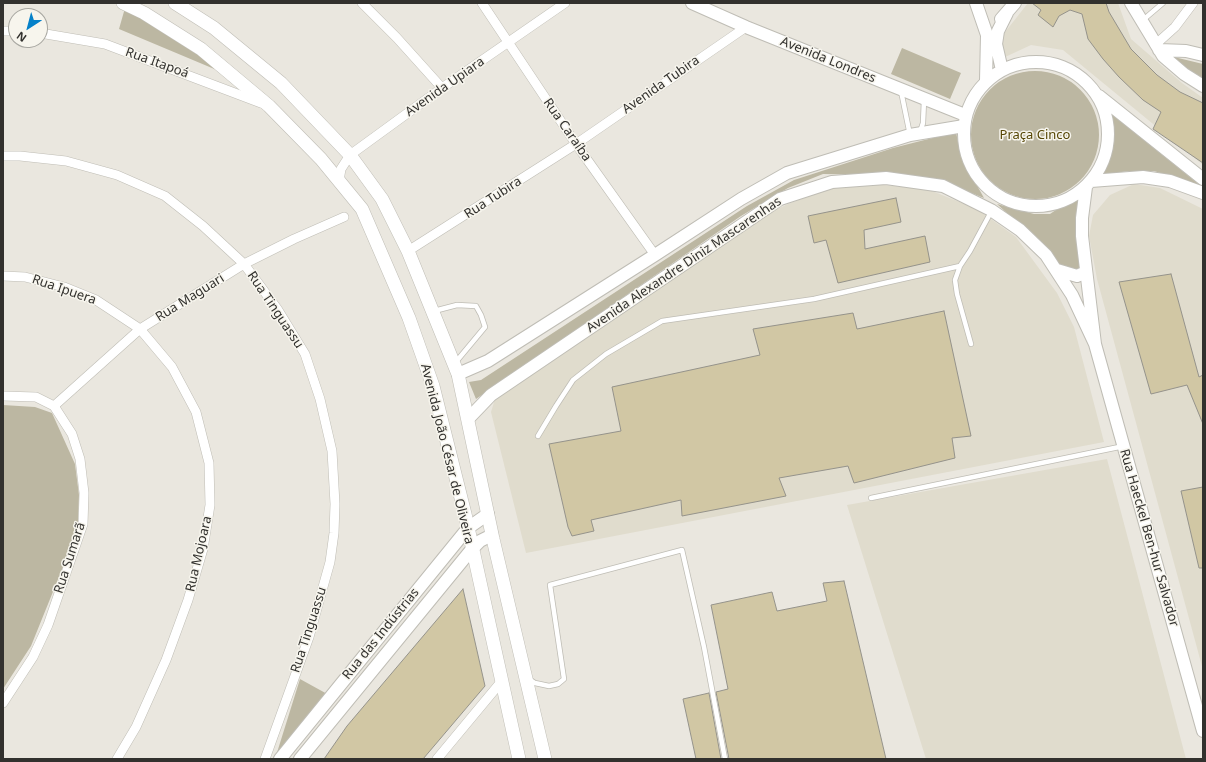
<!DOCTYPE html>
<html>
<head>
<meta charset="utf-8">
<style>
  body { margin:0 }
  #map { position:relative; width:1206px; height:762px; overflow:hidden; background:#eae7df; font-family:"Noto Sans",sans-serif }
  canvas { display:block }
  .frame { position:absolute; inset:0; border:4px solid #32312e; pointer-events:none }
  .north { position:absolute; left:8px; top:8px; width:40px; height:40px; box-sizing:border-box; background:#f7f5ed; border:1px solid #a8a7a1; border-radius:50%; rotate:216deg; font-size:11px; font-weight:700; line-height:16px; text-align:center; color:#32312e }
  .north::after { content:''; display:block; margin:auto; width:14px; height:18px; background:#0581c9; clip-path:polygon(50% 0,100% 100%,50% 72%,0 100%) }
</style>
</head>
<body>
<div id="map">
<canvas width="1206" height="762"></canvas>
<div class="frame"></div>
<div class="north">N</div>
</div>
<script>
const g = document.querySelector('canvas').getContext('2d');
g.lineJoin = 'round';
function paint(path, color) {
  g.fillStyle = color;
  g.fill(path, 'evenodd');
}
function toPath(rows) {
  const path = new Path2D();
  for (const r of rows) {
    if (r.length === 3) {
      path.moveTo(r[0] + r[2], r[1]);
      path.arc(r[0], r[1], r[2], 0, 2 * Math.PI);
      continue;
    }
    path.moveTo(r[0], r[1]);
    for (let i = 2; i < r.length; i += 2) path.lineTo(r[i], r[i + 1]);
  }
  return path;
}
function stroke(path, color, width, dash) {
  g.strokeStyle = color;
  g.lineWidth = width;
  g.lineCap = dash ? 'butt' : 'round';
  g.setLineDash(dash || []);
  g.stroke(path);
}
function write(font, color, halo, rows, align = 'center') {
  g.font = font + ' "Noto Sans",sans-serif';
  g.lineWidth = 3;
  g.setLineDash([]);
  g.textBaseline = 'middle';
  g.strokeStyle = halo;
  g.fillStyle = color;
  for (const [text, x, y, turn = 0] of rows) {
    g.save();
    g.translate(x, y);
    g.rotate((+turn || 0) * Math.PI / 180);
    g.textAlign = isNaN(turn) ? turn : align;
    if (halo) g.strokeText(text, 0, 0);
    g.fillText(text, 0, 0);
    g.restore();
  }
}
const built = toPath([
  [1028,3,1118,3,1131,39,1182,83,1203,98,1203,165,1063,50,1031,45,1003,58,1000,53,1002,36],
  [872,184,927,189,977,209,1016,237,1057,293,1074,327,1104,442,526,553,491,412,495,399,769,213,788,204,831,188],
  [1134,184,1160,188,1203,209,1203,670,1097,279,1089,236,1093,215,1110,195],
  [1107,459,1186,759,926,759,847,505]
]);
const green = toPath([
  [125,8,231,76,119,29],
  [902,48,961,73,950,99,891,74],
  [1174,57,1203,64,1203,82,1190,74],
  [1035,135,64],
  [1108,111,1201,186,1154,171,1129,171,1100,175,1110,152,1113,131],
  [956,132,961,157,984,198,938,180,905,175,823,174,788,188,741,216,476,399,469,382,481,380,747,206,794,180,893,148],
  [1082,192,1081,271,1068,272,1054,262,1035,239,997,204,1034,214,1050,214],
  [3,405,35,407,52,413,75,464,79,495,78,523,65,562,31,646,3,689],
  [300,679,329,695,275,759]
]);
const building = toPath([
  [1032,3,1106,3,1109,12,1131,49,1157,75,1180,92,1203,103,1203,163,1153,129,1161,112,1143,100,1119,77,1103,59,1088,39,1082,14,1070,10,1059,16,1053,27,1038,15,1041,10,1032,3],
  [896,198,901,222,864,230,865,249,925,236,930,262,838,283,826,240,814,243,808,216,896,198],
  [1171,274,1199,377,1203,375,1203,424,1187,385,1151,394,1119,282,1171,274],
  [944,311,971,436,952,438,955,458,854,483,848,466,779,478,786,496,682,516,681,500,591,520,594,531,572,536,568,527,549,444,621,431,612,387,760,355,753,329,853,313,857,329,944,311],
  [1203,487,1203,568,1199,568,1181,491,1203,487],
  [844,581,886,759,729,759,716,692,728,689,711,605,772,592,777,611,827,601,823,583,844,581],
  [463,589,485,686,423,759,324,759,347,726,463,589],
  [709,693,721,759,696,759,683,699,709,693]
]);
const service = toPath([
  [1143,20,1163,3],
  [901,91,910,135],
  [920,132,923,123,924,100],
  [434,311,457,305,476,306,481,315,485,327,455,363],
  [971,344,957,294,955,280,960,266,970,251,991,212],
  [538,436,556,406,573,380,606,354,662,321,814,299,960,266],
  [871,498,1124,446],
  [529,679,535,683,549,686,558,684,564,679,550,585,682,550,704,647,725,759]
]);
const minor = toPath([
  [362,3,397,38,442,88],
  [482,3,576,144,655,255],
  [3,31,16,31],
  [40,33,105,44,261,103],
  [1155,45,1175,27,1193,3],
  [3,156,20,156,66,161,117,175,165,196,203,226,244,264,278,310,305,354,320,399,332,451,335,504,334,533,330,562,309,637,265,759],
  [339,181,341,169,350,155,442,88,565,3],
  [408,251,576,144,746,27],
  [3,276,25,277,64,287,96,300,140,329,172,367,196,412,209,463,210,505,203,549,188,600,166,660,136,727,117,759],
  [3,396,36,397,54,406],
  [54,406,140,329,244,264,294,239,344,217],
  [3,703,33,657,48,625,83,524,84,493,80,459,72,434,54,406],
  [437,759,501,682]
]);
const tertiary = toPath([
  [692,3,746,27,965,115],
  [976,3,987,35,986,81],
  [1131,3,1163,56,1184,74,1203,86],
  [1001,19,1015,3],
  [1159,50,1186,51,1203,55],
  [1036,134,72],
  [1002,70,996,44,998,31,1007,13],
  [1099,96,1203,179],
  [1091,181,1143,177,1170,181,1203,193],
  [1086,187,1082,218,1082,236,1095,344,1203,731],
  [1057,270,1077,276,1086,272],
  [458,374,488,361,655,255,741,199,787,173,910,135,964,126],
  [468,419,491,395,780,199,832,182,886,178,943,186,991,210,1020,230,1046,255,1072,295,1095,344],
  [280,759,468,528,488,514],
  [300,759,472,549,480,541,492,535]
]);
const secondary = toPath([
  [123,3,144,13,201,49,269,106,321,159,362,209,409,318,433,386,465,514,519,759],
  [175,3,214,28,281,83,350,155,382,199,408,251,458,374,493,539,545,759]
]);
const streetNames = [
  ["Avenida Londres",828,60,22],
  ["Rua Itapoá",157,63,20],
  ["Avenida Tubira",661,85,-35],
  ["Avenida Upiara",445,87,-35],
  ["Rua Caraíba",567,130,55],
  ["Rua Tubira",493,198,-33],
  ["Avenida Alexandre Diniz Mascarenhas",684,265,-34],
  ["Rua Ipuera",64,290,19],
  ["Rua Maguari",190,298,-32],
  ["Rua Tinguassu",275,310,56],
  ["Avenida João César de Oliveira",447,454,76],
  ["Rua Haeckel Ben-hur Salvador",1149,538,74],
  ["Rua Mojoara",199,554,-77],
  ["Rua Sumarã",70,558,-72],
  ["Rua Tinguassu",309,630,-72],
  ["Rua das Indústrias",381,634,-51]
];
const parkNames = [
  ["Praça Cinco",1035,135]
];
paint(built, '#e0dccd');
paint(green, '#bcb7a2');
paint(building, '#d1c7a4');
stroke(building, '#95938b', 1);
stroke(service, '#bfbdb5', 6);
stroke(minor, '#bfbdb5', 10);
stroke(tertiary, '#bfbdb5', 14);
stroke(secondary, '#bfbdb5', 14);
stroke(service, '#fff', 4.5);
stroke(minor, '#fff', 9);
stroke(tertiary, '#fff', 12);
stroke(secondary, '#fff', 13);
write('13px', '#32312e', '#f7f5ed', streetNames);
write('13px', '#564605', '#f7f5ed', parkNames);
</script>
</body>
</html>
